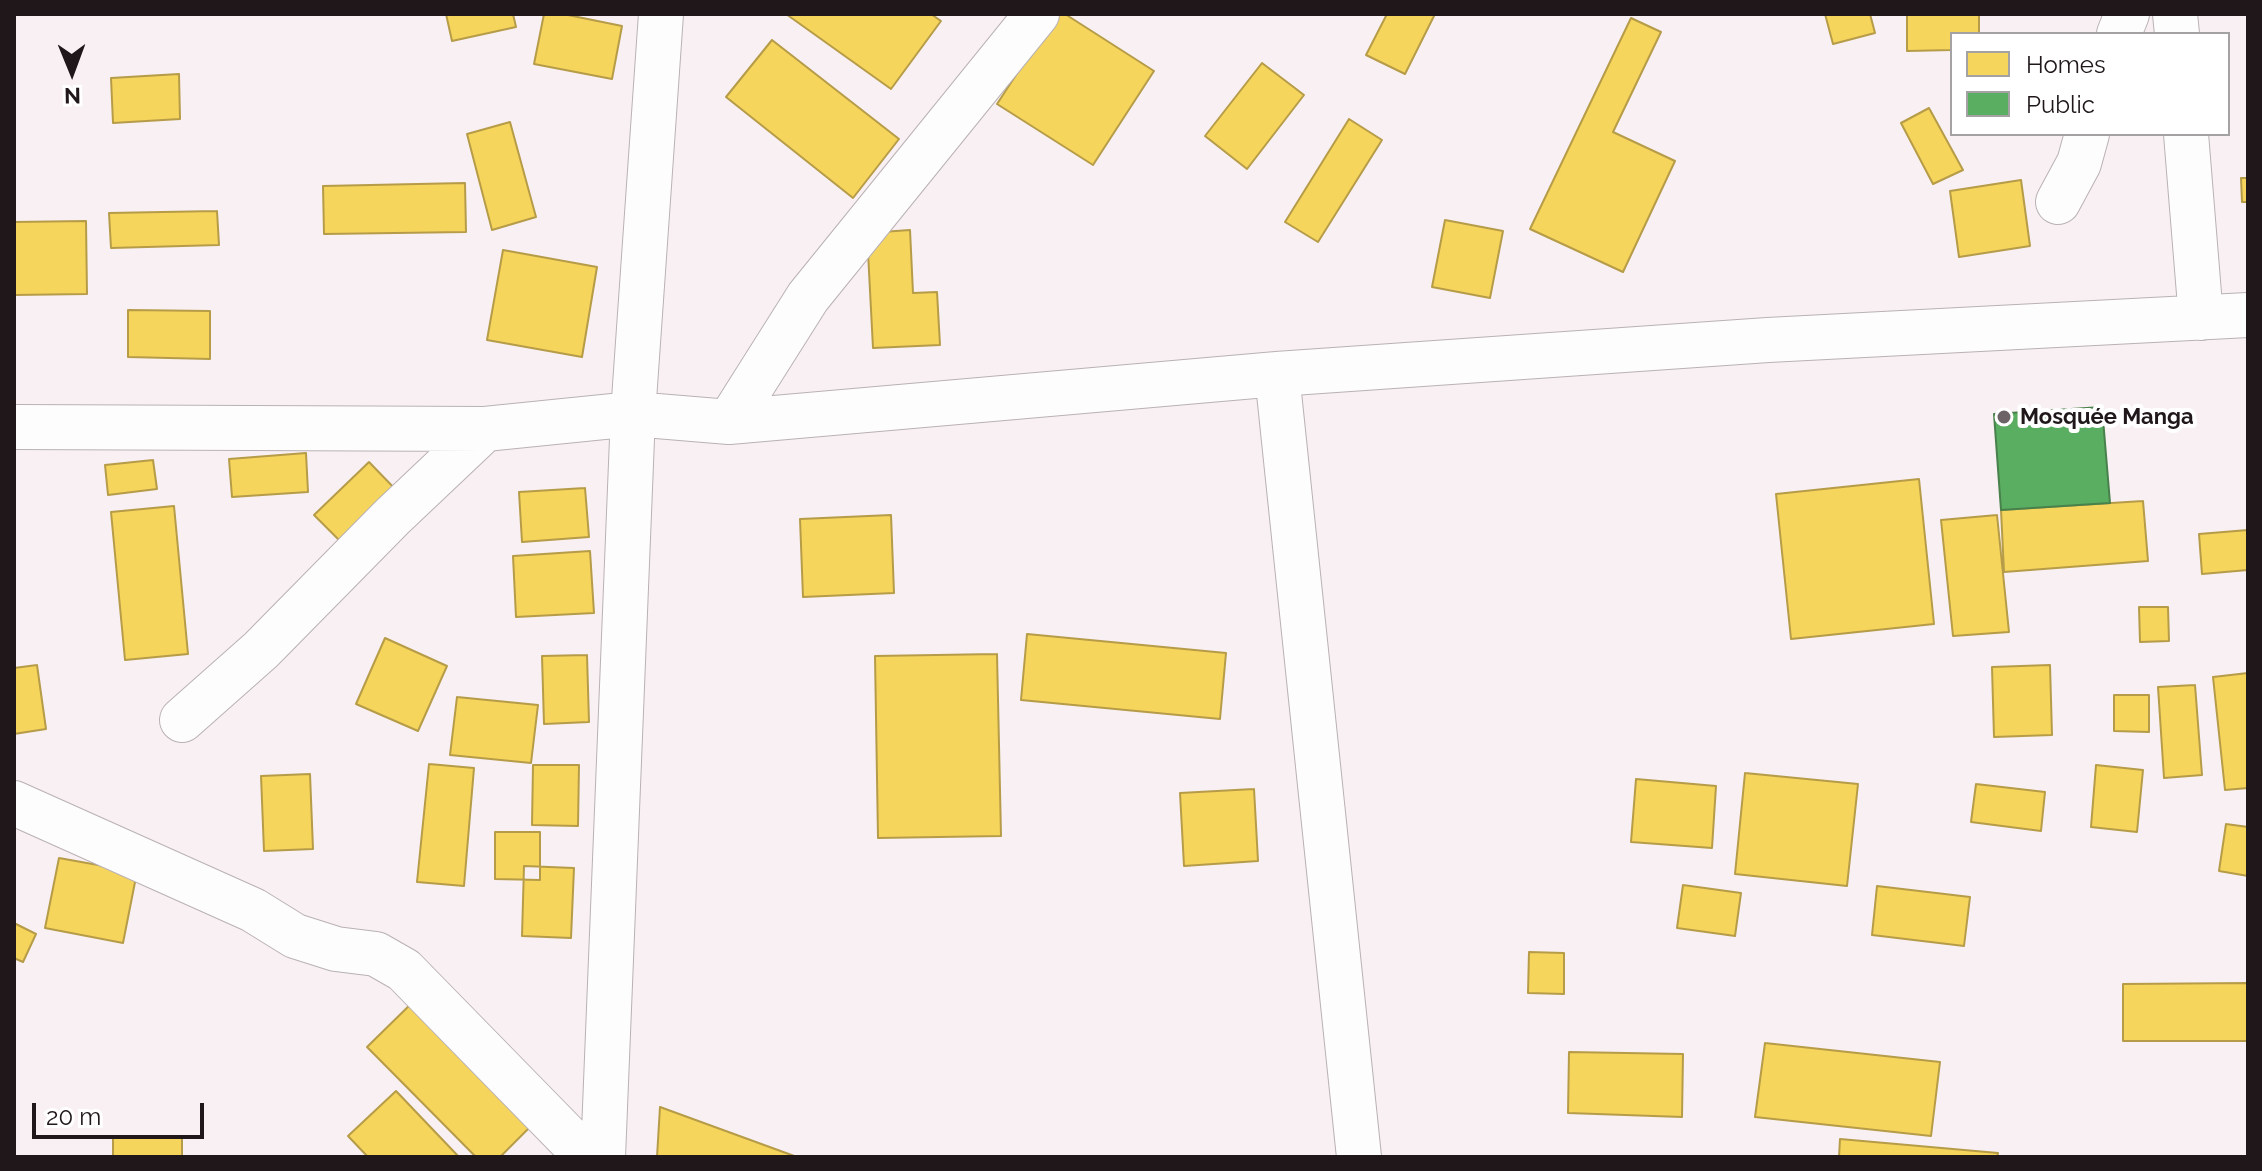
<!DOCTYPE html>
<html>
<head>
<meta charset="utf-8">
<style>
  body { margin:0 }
  #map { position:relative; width:2262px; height:1171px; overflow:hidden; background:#f8f0f2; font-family:Raleway,sans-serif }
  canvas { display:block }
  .frame { position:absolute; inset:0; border:16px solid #1f1719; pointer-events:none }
  .legend { position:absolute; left:1950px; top:32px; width:280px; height:104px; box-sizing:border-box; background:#fff; border:2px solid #a5a2a3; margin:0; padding:10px 14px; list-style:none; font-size:24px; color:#1f1719 }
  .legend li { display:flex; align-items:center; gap:16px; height:40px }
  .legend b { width:40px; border:2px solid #a5a2a3 }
  .north { position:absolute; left:32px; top:32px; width:80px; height:80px; -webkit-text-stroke:6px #fff; paint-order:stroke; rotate:179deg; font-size:22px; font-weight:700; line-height:32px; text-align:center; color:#1f1719 }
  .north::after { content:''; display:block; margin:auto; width:28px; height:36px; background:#1f1719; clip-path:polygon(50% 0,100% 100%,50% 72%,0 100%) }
  .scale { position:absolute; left:32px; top:1103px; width:172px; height:36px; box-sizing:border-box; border:4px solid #1f1719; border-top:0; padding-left:10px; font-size:24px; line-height:28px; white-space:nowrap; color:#1f1719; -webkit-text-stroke:6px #fff; paint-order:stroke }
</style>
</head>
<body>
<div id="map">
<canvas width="2262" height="1171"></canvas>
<div class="frame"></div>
<ul class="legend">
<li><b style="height:22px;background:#f6d55c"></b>Homes</li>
<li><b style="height:22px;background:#5aae61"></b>Public</li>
</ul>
<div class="north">N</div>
<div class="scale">20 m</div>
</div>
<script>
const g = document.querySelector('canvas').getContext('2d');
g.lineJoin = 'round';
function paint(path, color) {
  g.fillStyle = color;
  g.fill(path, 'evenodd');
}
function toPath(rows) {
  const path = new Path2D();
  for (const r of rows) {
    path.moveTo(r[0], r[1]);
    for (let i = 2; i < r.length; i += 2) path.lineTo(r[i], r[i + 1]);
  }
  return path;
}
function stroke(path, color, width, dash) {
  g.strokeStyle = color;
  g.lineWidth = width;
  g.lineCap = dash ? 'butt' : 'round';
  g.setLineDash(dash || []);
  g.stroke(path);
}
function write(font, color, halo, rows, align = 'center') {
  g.font = font + ' Raleway,sans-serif';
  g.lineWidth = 8;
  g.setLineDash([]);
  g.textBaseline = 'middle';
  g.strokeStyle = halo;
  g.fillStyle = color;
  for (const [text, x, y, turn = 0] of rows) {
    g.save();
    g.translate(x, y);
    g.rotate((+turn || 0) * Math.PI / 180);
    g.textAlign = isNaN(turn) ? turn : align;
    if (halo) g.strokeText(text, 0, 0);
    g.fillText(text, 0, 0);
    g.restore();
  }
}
const homes = toPath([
  [446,14,513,14,516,27,452,41,446,14],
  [544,14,563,14,622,26,612,79,534,64,544,14],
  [786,14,931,14,941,21,891,89,786,14],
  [1056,14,1065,14,1154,71,1093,165,997,104,1056,14],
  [1387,14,1435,14,1405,74,1366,55,1387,14],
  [1825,14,1870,14,1875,33,1833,44,1825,14],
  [1907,14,1979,14,1979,34,1952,34,1952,50,1907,51,1907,14],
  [1631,18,1661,32,1613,132,1675,161,1623,272,1530,229,1631,18],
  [772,40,899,139,853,198,726,97,772,40],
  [1262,63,1304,95,1247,169,1205,136,1262,63],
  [179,74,180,119,113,123,111,78,179,74],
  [1929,108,1963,170,1933,184,1901,123,1929,108],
  [1349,119,1382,140,1318,242,1285,222,1349,119],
  [510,122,536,217,492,230,467,134,510,122],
  [2241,178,2248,178,2248,202,2242,202,2241,178],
  [2021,180,2030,246,1959,257,1950,191,2021,180],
  [465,183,466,232,324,234,323,186,465,183],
  [217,211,219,245,111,248,109,213,217,211],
  [1445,220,1503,231,1490,298,1432,287,1445,220],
  [86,221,87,294,14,295,14,222,86,221],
  [910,230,913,293,937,292,940,345,873,348,867,233,910,230],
  [503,250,597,267,582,357,487,340,503,250],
  [128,310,210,311,210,359,128,357,128,310],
  [306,453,308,492,232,497,229,459,306,453],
  [153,460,157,489,108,495,105,465,153,460],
  [369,462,399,493,344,545,314,515,369,462],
  [1919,479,1934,624,1791,639,1776,494,1919,479],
  [585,488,589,537,522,542,519,492,585,488],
  [2143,501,2148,561,2004,572,2001,510,2143,501],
  [174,506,188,654,125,660,111,512,174,506],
  [891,515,894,593,803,597,800,519,891,515],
  [1997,515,2009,632,1953,636,1941,520,1997,515],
  [2248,530,2248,570,2202,574,2199,534,2248,530],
  [590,551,594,613,516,617,513,556,590,551],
  [2139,607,2168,607,2169,641,2140,642,2139,607],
  [1027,634,1226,653,1220,719,1021,700,1027,634],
  [385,638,447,666,418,731,356,704,385,638],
  [997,654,1001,836,878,838,875,656,997,654],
  [587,655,589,722,544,724,542,656,587,655],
  [37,665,46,729,14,734,14,668,37,665],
  [2050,665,2052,735,1994,737,1992,667,2050,665],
  [2248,673,2248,788,2225,790,2213,677,2248,673],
  [2195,685,2202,775,2164,778,2158,687,2195,685],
  [2114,695,2149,695,2149,732,2114,731,2114,695],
  [457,697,538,705,531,763,450,755,457,697],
  [429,764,474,768,464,886,417,882,429,764],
  [533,765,579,765,578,826,532,825,533,765],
  [2096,765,2143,770,2137,832,2091,827,2096,765],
  [1745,773,1858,784,1847,886,1735,874,1745,773],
  [310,774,313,849,264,851,261,776,310,774],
  [1636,779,1716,786,1712,848,1631,842,1636,779],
  [1976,784,2045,792,2041,831,1971,822,1976,784],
  [1254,789,1258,861,1184,866,1180,793,1254,789],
  [2226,824,2248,827,2248,876,2219,871,2226,824],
  [495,832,540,832,540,880,495,879,495,832],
  [59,858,137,872,123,943,45,928,59,858],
  [524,866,574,868,571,938,522,936,524,866],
  [1683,885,1741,893,1735,936,1677,928,1683,885],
  [1877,886,1970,897,1964,946,1872,935,1877,886],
  [14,923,36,934,23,962,14,958,14,923],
  [1529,952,1564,953,1564,994,1528,993,1529,952],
  [2248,983,2248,1041,2123,1041,2123,984,2248,983],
  [419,996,539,1118,500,1157,476,1157,367,1047,419,996],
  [1765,1043,1940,1062,1931,1136,1755,1117,1765,1043],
  [1569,1052,1683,1054,1682,1117,1568,1113,1569,1052],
  [396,1091,459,1157,368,1157,348,1136,396,1091],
  [660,1107,797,1157,657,1157,660,1107],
  [113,1138,182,1138,182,1157,113,1157,113,1138],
  [1840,1139,1998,1153,1997,1157,1839,1157,1840,1139]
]);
const public = toPath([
  [2102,407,2110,503,2001,510,1994,414,2102,407]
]);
const street = toPath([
  [2175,14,2177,34],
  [2119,34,2127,14],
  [2186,134,2201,318],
  [2058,202,2079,163,2087,134],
  [1277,374,1359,1157],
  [729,422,808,297,1037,14],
  [14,427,485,429,633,414,729,422,1277,374,1768,340,2248,315],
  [182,720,261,650,392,517,485,429],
  [14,803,253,910,295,936,336,949,376,954,404,970,587,1157],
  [603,1157,633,414,661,14]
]);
const markers = [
  [2004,417,8,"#6b6365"]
];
const poiNames = [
  ["Mosquée Manga",2020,417]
];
paint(homes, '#f6d55c');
stroke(homes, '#b69c48', 2);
paint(public, '#5aae61');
stroke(public, '#48814b', 2);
stroke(street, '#b9b1b3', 46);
stroke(street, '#fefdfd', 44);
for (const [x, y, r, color] of markers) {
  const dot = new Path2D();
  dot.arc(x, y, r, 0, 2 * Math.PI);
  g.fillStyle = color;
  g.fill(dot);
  stroke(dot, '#fff', 3);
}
write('bold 22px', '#1f1719', '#fff', poiNames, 'left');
</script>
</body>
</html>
